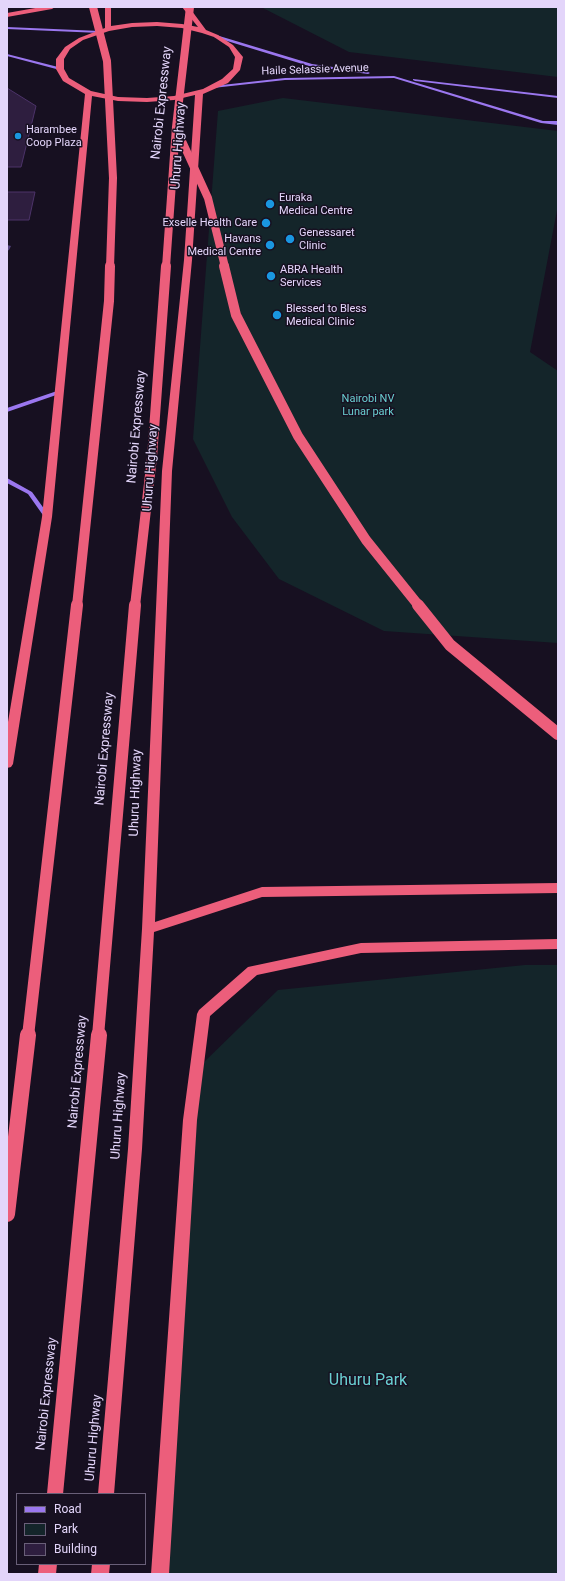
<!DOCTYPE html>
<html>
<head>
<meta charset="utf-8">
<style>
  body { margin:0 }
  #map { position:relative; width:565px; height:1581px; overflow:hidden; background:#171021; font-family:Roboto,sans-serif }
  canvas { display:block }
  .frame { position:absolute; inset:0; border:8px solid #e3d5fa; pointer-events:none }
  .legend { position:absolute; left:16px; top:1493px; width:130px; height:72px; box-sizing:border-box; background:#171021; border:1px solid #695f78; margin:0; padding:5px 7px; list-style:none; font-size:12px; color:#e3d5fa }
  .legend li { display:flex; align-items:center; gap:8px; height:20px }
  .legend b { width:20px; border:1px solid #695f78 }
</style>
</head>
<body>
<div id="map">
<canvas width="565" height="1581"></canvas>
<div class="frame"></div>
<ul class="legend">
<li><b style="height:5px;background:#9b77ef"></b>Road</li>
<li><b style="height:11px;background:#14252a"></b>Park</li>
<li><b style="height:11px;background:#2e1e3f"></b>Building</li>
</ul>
</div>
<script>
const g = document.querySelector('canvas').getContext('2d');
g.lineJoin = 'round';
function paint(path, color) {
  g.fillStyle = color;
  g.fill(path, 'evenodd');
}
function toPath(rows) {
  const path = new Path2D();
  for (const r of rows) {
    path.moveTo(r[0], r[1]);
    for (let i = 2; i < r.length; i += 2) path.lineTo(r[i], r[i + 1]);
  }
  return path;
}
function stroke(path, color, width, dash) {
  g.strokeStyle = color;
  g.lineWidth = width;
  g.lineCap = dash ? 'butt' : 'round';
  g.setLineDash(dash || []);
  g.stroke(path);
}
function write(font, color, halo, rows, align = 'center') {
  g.font = font + ' Roboto,sans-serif';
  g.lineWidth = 3;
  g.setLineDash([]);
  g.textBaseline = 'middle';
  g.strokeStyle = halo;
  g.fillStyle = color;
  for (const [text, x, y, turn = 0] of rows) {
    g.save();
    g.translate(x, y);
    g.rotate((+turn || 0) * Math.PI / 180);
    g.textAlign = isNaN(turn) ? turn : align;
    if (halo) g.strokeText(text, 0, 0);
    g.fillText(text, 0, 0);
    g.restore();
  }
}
const green = toPath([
  [261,7,558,7,558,77,349,52],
  [283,98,558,131,558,205,530,352,558,371,558,643,384,631,279,579,232,517,193,439,218,111],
  [525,965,558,965,558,1574,163,1574,200,1066,278,990]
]);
const building = toPath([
  [7,88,36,106,21,167,7,167,7,88],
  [7,192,35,192,29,220,7,220,7,192]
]);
const lane = toPath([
  [7,245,11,246,9,250,7,251,7,245]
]);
const secondary = toPath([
  [7,27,100,31,102,32,100,33,7,29,7,27],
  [216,35,312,64,368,72,370,73,368,74,309,66,214,37,214,36,216,35],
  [7,54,62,68,62,69,60,70,7,56,7,54],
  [394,76,543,121,558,121,558,125,541,123,394,78,285,80,213,88,211,87,213,86,285,78,394,76],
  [413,79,558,96,558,98,415,81,413,80,413,79],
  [60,390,63,392,62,393,7,412,7,408,60,390],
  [7,478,32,492,50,517,49,518,45,518,28,494,7,483,7,478]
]);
const highway = toPath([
  [41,7,55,7,52,9,7,17,7,13,41,7],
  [105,7,111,7,111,26,132,23,157,22,182,24,198,27,182,7,189,7,206,30,218,35,233,45,243,57,240,70,228,83,203,94,192,260,172,471,155,922,262,887,558,883,558,893,262,897,154,932,142,1149,114,1494,98,1494,128,1149,142,929,162,471,184,260,195,95,174,100,147,102,118,101,92,96,52,517,13,764,11,767,7,768,7,728,42,517,85,94,63,81,56,69,56,59,65,47,79,38,105,28,105,7],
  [157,26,182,28,202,33,214,37,229,47,235,57,233,69,222,79,203,89,174,96,147,98,118,97,91,91,69,78,64,69,64,59,70,49,83,40,109,31,132,27,157,26],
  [558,939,558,949,361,953,257,975,210,1016,197,1120,169,1574,151,1574,183,1120,197,1014,199,1010,248,967,361,943,558,939],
  [39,1564,57,1564,56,1574,38,1574,39,1564],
  [92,1564,110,1564,109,1574,91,1574,92,1564]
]);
const highwayBridgeFar3 = toPath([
  [93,7,107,61,113,178,110,267],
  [176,128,208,198,225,267],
  [166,267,176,127,190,7]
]);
const highwayBridgeFar2 = toPath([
  [224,266,236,315,298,436,366,540,419,606],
  [77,606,109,301,110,266],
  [135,606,152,457,166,266]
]);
const highwayBridgeFar1 = toPath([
  [418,605,450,645,558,734],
  [28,1036,77,605],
  [98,1036,135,605]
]);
const highwayBridge = toPath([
  [7,1214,28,1035],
  [55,1494,99,1035]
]);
const markers = [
  [18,136,4,"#1a96e0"],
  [270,204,5,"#1a96e0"],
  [266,223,5,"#1a96e0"],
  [290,239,5,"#1a96e0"],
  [270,245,5,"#1a96e0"],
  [271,276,5,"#1a96e0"],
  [277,315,5,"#1a96e0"]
];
const farStreetnames = [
  ["Haile Selassie Avenue",315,70,-2]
];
const farPoinames = [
  ["Harambee",26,130],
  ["Coop Plaza",26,143],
  ["Euraka",279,198],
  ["Medical Centre",279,211],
  ["Exselle Health Care",257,223,"right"],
  ["Genessaret",299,233],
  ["Clinic",299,246],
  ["Havans",261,239,"right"],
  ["Medical Centre",261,252,"right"],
  ["ABRA Health",280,270],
  ["Services",280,283],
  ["Blessed to Bless",286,309],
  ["Medical Clinic",286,322]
];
const farParknames = [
  ["Nairobi NV",368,399],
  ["Lunar park",368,412]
];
const streetNames = [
  ["Nairobi Expressway",162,103,-84],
  ["Uhuru Highway",179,146,-86],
  ["Nairobi Expressway",137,427,-85],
  ["Uhuru Highway",151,468,-86],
  ["Nairobi Expressway",105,749,-85],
  ["Uhuru Highway",136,793,-88],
  ["Nairobi Expressway",78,1072,-85],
  ["Uhuru Highway",119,1116,-86],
  ["Nairobi Expressway",47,1394,-84],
  ["Uhuru Highway",94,1438,-85]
];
const nearParknames = [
  ["Uhuru Park",368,1381]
];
paint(green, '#14252a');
paint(building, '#2e1e3f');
stroke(building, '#4c3369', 1);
paint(lane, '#52407a');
paint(secondary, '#9b77ef');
paint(highway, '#ec5e7b');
stroke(highwayBridgeFar3, '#ec5e7b', 8);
stroke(highwayBridgeFar2, '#ec5e7b', 10);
stroke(highwayBridgeFar1, '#ec5e7b', 12);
stroke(highwayBridge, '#ec5e7b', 16);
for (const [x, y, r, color] of markers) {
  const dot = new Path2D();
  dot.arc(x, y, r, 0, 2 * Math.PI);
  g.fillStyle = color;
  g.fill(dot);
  stroke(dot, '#171021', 1.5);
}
write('11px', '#e3d5fa', '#171021', farStreetnames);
write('11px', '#e3d5fa', '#171021', farPoinames, 'left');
write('11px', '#69cfd1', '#171021', farParknames);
write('13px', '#e3d5fa', '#171021', streetNames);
write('16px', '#69cfd1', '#171021', nearParknames);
</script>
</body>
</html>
